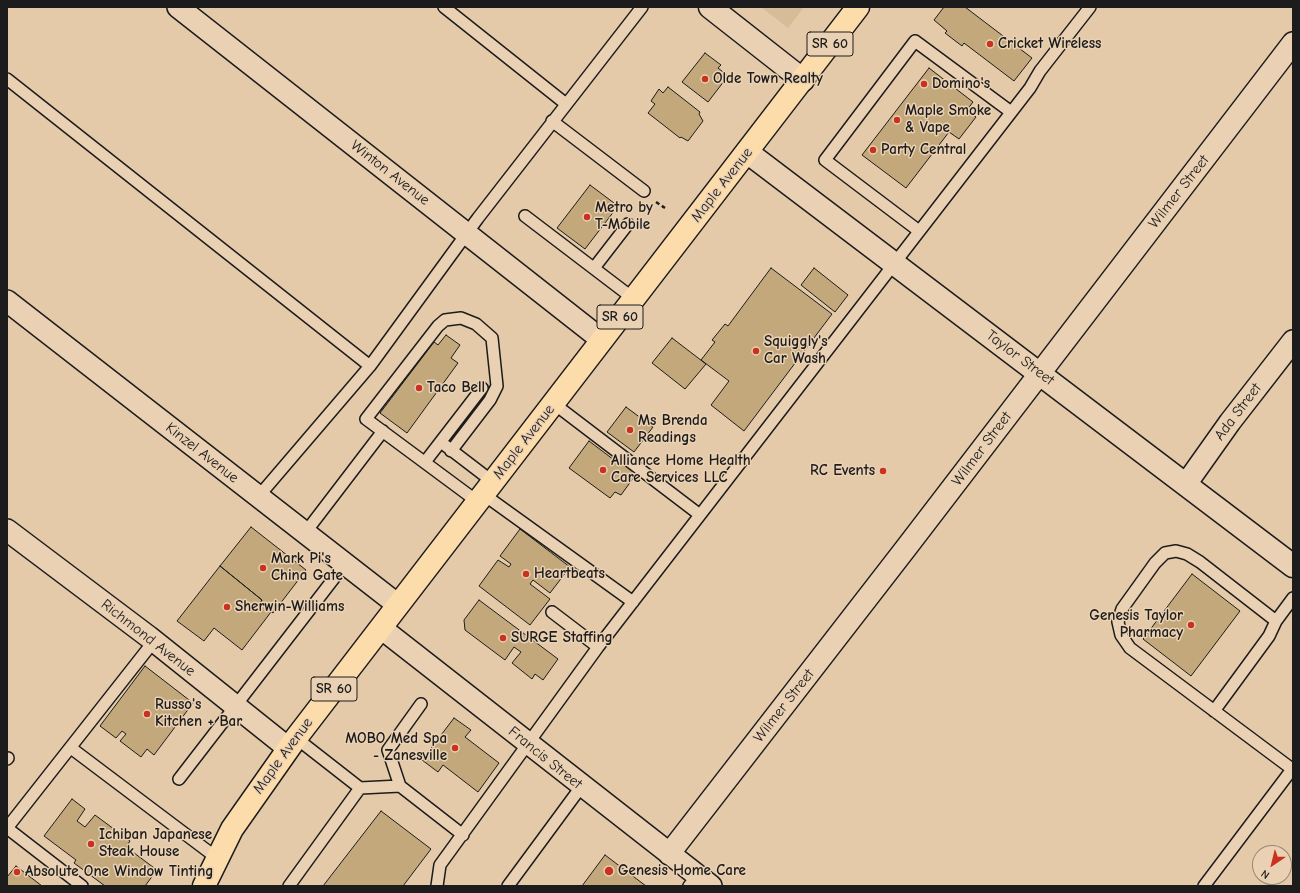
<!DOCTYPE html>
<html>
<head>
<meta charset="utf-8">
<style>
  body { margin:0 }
  #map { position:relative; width:1300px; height:893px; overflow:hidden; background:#e4caa9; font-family:"Comic Neue",sans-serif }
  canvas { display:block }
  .frame { position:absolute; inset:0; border:8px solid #1c1c1c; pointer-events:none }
  .north { position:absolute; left:1252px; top:845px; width:40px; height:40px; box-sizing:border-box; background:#ebd1b3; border:1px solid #988977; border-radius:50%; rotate:215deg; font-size:11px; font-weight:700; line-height:16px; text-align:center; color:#1c1c1c }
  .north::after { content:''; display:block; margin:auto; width:14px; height:18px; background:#c8321e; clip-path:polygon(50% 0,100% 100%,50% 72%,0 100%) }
</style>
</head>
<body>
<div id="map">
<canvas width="1300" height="893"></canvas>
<div class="frame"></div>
<div class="north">N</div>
</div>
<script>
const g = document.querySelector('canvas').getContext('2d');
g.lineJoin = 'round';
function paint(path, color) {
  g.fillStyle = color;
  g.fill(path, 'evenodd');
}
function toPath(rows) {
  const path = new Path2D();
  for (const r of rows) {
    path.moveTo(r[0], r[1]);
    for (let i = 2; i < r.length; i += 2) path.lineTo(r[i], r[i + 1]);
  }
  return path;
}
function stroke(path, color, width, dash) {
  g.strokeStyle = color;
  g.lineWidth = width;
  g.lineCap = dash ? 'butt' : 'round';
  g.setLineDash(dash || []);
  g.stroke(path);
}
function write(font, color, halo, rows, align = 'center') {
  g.font = font + ' "Comic Neue",sans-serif';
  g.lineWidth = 3;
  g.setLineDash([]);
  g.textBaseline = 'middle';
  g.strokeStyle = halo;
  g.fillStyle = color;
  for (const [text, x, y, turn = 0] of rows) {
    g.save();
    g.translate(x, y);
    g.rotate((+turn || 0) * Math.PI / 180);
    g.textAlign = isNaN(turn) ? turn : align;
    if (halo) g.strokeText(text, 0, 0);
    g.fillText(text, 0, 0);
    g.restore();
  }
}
const built = toPath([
  [761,7,804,7,788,28]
]);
const building = toPath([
  [944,7,965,7,1032,58,1014,81,964,43,962,46,945,33,947,31,934,20,944,7],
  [705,53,721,65,718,68,728,76,708,102,682,82,705,53],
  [929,68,973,102,967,110,976,117,959,139,949,132,906,188,862,155,929,68],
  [668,87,700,112,699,114,703,121,688,141,681,137,680,138,648,113,655,104,651,101,659,89,663,93,668,87],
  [590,185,618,206,585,249,557,228,590,185],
  [771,268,832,314,744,431,711,405,729,381,701,360,715,342,712,340,725,324,728,326,771,268],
  [814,268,848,295,835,312,801,285,814,268],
  [446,335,460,345,451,358,458,363,407,433,380,413,434,342,438,345,446,335],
  [672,338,706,364,685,389,652,363,672,338],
  [626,407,653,427,634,452,607,432,626,407],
  [589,441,618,463,620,460,637,473,621,495,615,492,610,498,569,468,589,441],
  [251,527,306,570,273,613,260,603,262,600,220,566,251,527],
  [520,529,570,567,550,593,533,580,530,584,550,599,530,625,479,586,498,560,509,567,511,564,500,556,520,529],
  [220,566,262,600,260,603,271,612,242,650,214,628,204,641,177,621,220,566],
  [1192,574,1240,611,1191,676,1143,639,1192,574],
  [479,600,558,659,543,680,535,674,532,679,512,663,521,652,514,647,505,660,465,630,464,620,479,600],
  [145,666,193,703,154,755,147,749,141,757,120,741,126,734,122,731,116,738,100,726,145,666],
  [454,718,471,730,465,737,499,763,478,792,443,765,438,772,422,760,454,718],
  [72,799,85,809,77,821,85,827,95,815,130,841,126,847,157,870,145,886,105,886,74,863,76,860,44,836,72,799],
  [381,811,431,849,403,886,323,886,381,811],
  [605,855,646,886,582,886,605,855],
  [16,866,42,886,7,886,7,877,16,866]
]);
const path = toPath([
  [656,202,665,208]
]);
const service = toPath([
  [444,7,566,104],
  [7,79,370,366],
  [552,121,644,191],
  [525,216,634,299],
  [919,231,825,160,915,41,1011,112],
  [594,268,628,224],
  [553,403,700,515],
  [446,446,493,482],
  [451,451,490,400,497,386,492,338,476,324,461,318,445,320,438,326,366,419,478,502],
  [425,462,482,388],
  [483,494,633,602],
  [258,497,370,366,478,218,642,7],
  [305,533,383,431],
  [552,612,598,647],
  [1276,621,1200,562,1187,554,1176,551,1165,553,1155,563,1122,609,1118,622,1121,635,1130,648,1292,769],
  [1214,711,1269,636,1276,621,1293,598],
  [296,738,360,788],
  [71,748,217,858],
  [7,759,8,758],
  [179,779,345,564],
  [400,786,388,750,421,704],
  [7,828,154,641],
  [7,828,82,886],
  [289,886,360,788,400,786,463,835],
  [437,886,440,865,598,647,1030,88,1040,71,1090,7],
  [508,886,581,787],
  [689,886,697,876],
  [1204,886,1293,768]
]);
const minor = toPath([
  [178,7,602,340],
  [7,301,398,605],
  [1186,484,1230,422,1293,341],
  [7,530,149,637,288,748],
  [381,628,711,886],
  [669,854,906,548,1293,43]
]);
const tertiary = toPath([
  [710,7,803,80],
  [747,152,1293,566]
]);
const primary = toPath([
  [204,886,232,829,296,738,858,7]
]);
const markers = [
  [990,44,4,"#c8321e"],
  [705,79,4,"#c8321e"],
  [924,84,4,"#c8321e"],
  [897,120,4,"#c8321e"],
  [873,150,4,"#c8321e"],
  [587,217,4,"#c8321e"],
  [756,351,4,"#c8321e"],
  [419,388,4,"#c8321e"],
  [630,430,4,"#c8321e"],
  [603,470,4,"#c8321e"],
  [883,471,4,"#c8321e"],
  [263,568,4,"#c8321e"],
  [526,574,4,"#c8321e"],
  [227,607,4,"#c8321e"],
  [1191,625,4,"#c8321e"],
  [503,638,4,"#c8321e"],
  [147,714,4,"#c8321e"],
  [455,748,4,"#c8321e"],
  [91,844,4,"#c8321e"],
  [609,871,5,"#c8321e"],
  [17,872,4,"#c8321e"]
];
const shields = [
  [830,44,46],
  [620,317,46],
  [334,689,46]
];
const shieldNames = [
  ["SR 60",830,44],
  ["SR 60",620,317],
  ["SR 60",334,689]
];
const poiNames = [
  ["Cricket Wireless",998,44],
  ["Olde Town Realty",713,79],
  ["Domino's",932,84],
  ["Maple Smoke",905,111],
  ["& Vape",905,128],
  ["Party Central",881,150],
  ["Metro by",595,208],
  ["T-Mobile",595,225],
  ["Squiggly's",764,342],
  ["Car Wash",764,359],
  ["Taco Bell",427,388],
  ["Ms Brenda",638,421],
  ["Readings",638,438],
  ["Alliance Home Health",611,461],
  ["Care Services LLC",611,478],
  ["RC Events",875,471,"right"],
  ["Mark Pi's",271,559],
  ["China Gate",271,576],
  ["Heartbeats",534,574],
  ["Sherwin-Williams",235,607],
  ["Genesis Taylor",1183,616,"right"],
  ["Pharmacy",1183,633,"right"],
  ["SURGE Staffing",511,638],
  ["Russo's",155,705],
  ["Kitchen + Bar",155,722],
  ["MOBO Med Spa",447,739,"right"],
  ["- Zanesville",447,756,"right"],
  ["Ichiban Japanese",99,835],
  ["Steak House",99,852],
  ["Genesis Home Care",618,871],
  ["Absolute One Window Tinting",25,872]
];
const streetNames = [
  ["Winton Avenue",390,173,38],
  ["Maple Avenue",722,185,-52],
  ["Wilmer Street",1179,192,-52],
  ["Taylor Street",1020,358,37],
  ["Ada Street",1238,412,-53],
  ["Maple Avenue",524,442,-52],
  ["Wilmer Street",982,449,-53],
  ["Kinzel Avenue",202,453,38],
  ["Richmond Avenue",148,638,38],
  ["Wilmer Street",784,706,-52],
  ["Maple Avenue",283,756,-54],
  ["Francis Street",545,758,39]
];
paint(built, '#d6bd98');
paint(building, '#c2a87b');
stroke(building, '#1c1c1c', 1);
stroke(service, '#1c1c1c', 14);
stroke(minor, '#1c1c1c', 24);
stroke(tertiary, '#1c1c1c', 25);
stroke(primary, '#1c1c1c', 25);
stroke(path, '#1c1c1c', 2.5, [4, 3]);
stroke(service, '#ebd1b3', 11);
stroke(minor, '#ebd1b3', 21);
stroke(tertiary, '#ebd1b3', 22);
stroke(primary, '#fddcac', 22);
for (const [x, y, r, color] of markers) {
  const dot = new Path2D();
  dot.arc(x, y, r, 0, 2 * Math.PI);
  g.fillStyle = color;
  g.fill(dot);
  stroke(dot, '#ebd1b3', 1.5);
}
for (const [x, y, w] of shields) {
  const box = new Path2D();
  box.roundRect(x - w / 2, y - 12, w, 24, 3);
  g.fillStyle = '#ebd1b3';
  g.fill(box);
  stroke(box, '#1c1c1c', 1);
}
write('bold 14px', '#1c1c1c', null, shieldNames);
write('bold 15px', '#1c1c1c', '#ebd1b3', poiNames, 'left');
write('15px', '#1c1c1c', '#ebd1b3', streetNames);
</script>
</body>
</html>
